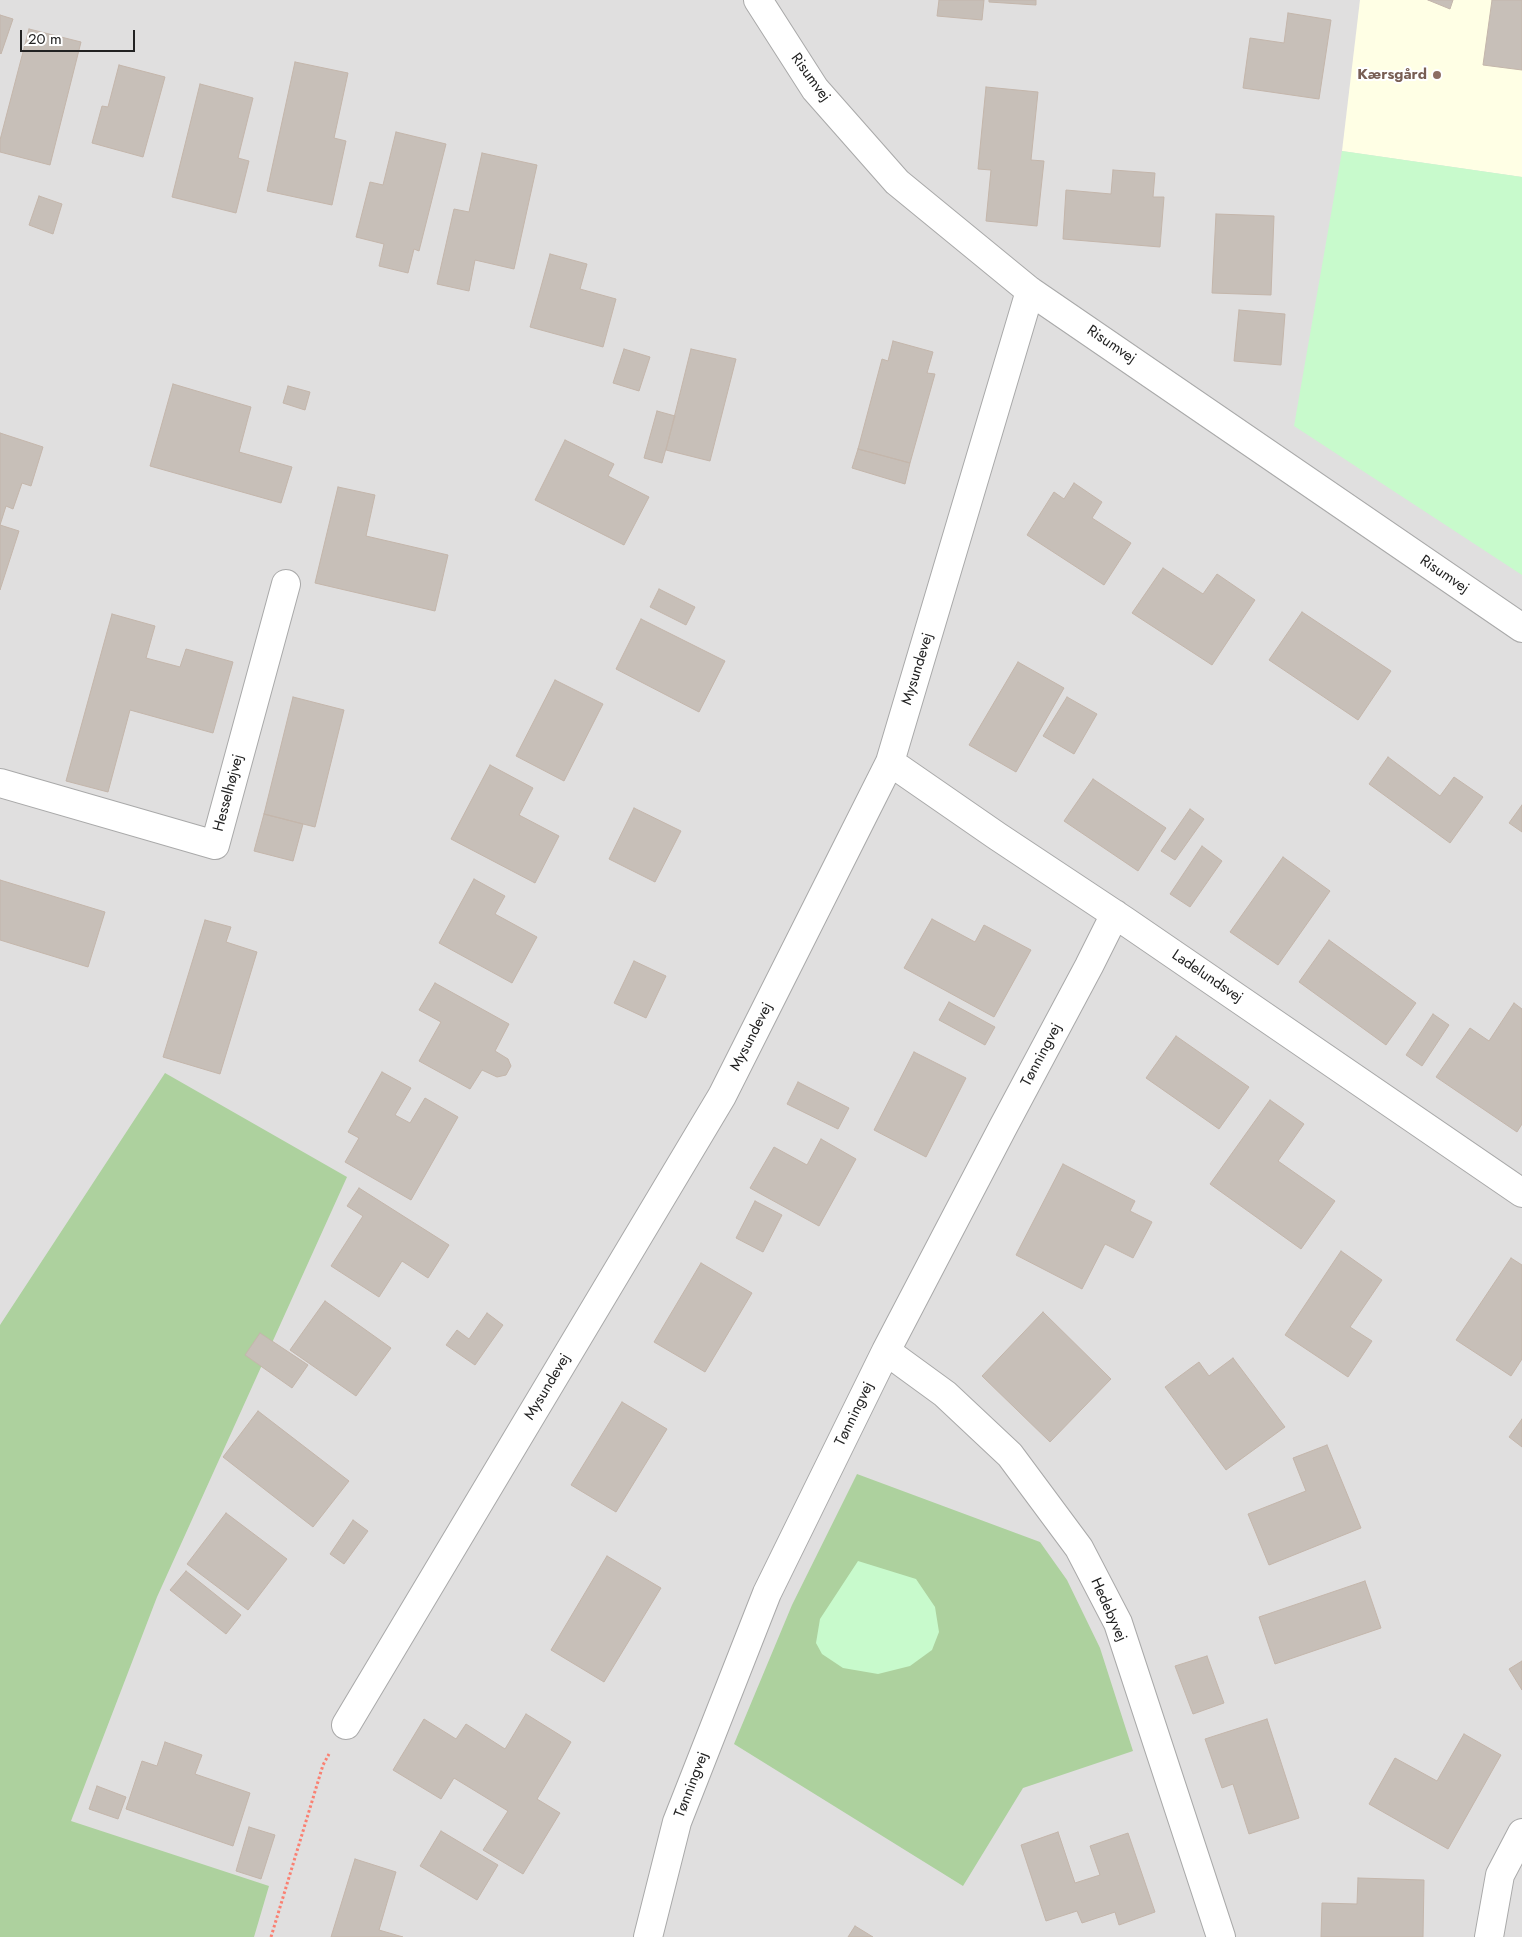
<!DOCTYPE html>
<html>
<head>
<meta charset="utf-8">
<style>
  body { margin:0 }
  #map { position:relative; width:1522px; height:1937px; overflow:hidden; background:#f2efe9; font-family:Jost,sans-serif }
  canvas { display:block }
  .scale { position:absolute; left:20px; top:30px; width:115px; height:22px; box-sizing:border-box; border:2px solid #222; border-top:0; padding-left:6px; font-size:15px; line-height:18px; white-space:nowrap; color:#222; -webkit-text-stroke:4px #fff; paint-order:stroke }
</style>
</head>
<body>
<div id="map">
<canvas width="1522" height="1937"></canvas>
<div class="scale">20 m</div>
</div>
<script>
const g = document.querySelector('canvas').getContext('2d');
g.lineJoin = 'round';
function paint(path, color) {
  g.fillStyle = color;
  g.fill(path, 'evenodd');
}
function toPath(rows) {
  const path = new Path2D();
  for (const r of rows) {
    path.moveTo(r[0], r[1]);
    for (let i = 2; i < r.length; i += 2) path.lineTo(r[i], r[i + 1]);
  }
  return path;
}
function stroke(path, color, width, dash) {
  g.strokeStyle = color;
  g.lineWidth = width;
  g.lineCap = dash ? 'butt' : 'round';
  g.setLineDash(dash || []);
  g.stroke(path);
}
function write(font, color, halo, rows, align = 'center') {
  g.font = font + ' Jost,sans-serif';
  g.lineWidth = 4;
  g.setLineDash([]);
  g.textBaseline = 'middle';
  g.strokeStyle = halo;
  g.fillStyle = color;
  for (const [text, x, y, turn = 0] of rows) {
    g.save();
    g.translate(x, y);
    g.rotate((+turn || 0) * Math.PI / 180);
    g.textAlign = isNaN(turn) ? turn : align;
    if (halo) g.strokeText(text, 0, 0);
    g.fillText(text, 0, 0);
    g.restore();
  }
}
const residential = toPath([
  [0,0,1522,0,1522,1937,0,1937]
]);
const education = toPath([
  [1360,0,1522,0,1522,177,1342,151]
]);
const forest = toPath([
  [165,1073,347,1177,157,1597,71,1821,269,1886,254,1937,0,1937,0,1325],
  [857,1474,1040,1542,1067,1580,1100,1648,1133,1751,1023,1788,963,1886,734,1744,792,1605]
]);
const park = toPath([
  [1342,151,1522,177,1522,575,1294,426],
  [858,1561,916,1579,935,1607,939,1632,932,1650,910,1666,878,1674,843,1668,822,1654,816,1643,820,1619]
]);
const building = toPath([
  [939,0,984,0,982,20,937,16,939,0],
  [989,0,1036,0,1036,5,989,2,989,0],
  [1428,0,1453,0,1450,9,1428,0],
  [1492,0,1522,0,1522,70,1483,65,1492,0],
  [1288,13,1331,20,1319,99,1243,88,1250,38,1284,43,1288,13],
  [0,15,13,19,1,54,0,53,0,15],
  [29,29,81,42,50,165,0,152,0,140,29,29],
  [295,62,348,73,334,138,346,141,332,205,267,191,295,62],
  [119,65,165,77,143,157,92,143,102,106,108,107,119,65],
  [200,84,253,98,238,158,249,161,236,213,172,197,200,84],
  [986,87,1038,92,1031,160,1044,161,1037,226,986,221,991,170,978,169,986,87],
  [396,132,446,144,419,251,414,249,408,273,379,266,384,244,356,237,370,182,383,185,396,132],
  [482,153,537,165,514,269,475,260,469,291,437,284,454,209,469,212,482,153],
  [1113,170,1155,173,1153,197,1164,197,1160,247,1063,239,1066,190,1111,194,1113,170],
  [39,196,62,204,53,234,29,225,39,196],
  [1216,214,1274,216,1271,295,1212,293,1216,214],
  [550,254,587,264,580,289,616,299,603,347,530,327,550,254],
  [1239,310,1285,314,1281,365,1234,361,1239,310],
  [893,341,933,352,927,373,935,374,910,463,858,449,882,359,888,361,893,341],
  [624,349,650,357,639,391,613,383,624,349],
  [691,349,736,359,710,461,666,450,691,349],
  [173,384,251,407,239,452,292,467,281,503,150,466,173,384],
  [288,386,310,392,305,410,283,403,288,386],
  [657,411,675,416,662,463,644,458,657,411],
  [0,433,43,447,31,486,22,483,13,509,6,506,0,525,19,531,0,590,0,433],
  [565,440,614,464,608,476,649,497,624,545,535,500,565,440],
  [858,449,910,463,905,484,852,468,858,449],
  [1074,483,1102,502,1092,518,1131,543,1104,585,1027,535,1054,492,1064,499,1074,483],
  [338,487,375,495,366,536,448,555,435,611,315,583,338,487],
  [1163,568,1203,594,1217,574,1255,600,1212,665,1132,613,1163,568],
  [659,589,695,607,686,625,650,607,659,589],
  [1302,612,1391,671,1358,720,1269,660,1302,612],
  [112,614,155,626,146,658,180,667,186,649,233,662,213,733,130,710,108,792,66,781,112,614],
  [641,619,725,661,699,712,616,669,641,619],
  [1018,662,1064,688,1016,772,969,745,1018,662],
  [555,680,603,704,564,781,516,756,555,680],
  [293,697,344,710,315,827,264,814,293,697],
  [1067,697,1097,714,1074,754,1043,736,1067,697],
  [1388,757,1440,796,1454,777,1483,797,1450,843,1369,784,1388,757],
  [490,765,533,788,519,815,559,836,535,883,451,839,490,765],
  [1093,779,1166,828,1138,871,1064,821,1093,779],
  [1522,805,1522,832,1509,823,1522,805],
  [634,808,681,831,655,882,609,859,634,808],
  [1190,809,1204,819,1175,860,1161,851,1190,809],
  [264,814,303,824,293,861,254,851,264,814],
  [1202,846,1222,861,1190,907,1170,894,1202,846],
  [1283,857,1330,891,1278,965,1230,932,1283,857],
  [474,879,505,896,495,914,537,937,512,983,439,943,474,879],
  [0,880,105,912,88,967,0,940,0,880],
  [932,919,975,942,984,925,1031,950,994,1017,904,968,932,919],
  [205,920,231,927,226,942,257,952,220,1074,163,1057,205,920],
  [1329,940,1416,1003,1386,1045,1299,982,1329,940],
  [634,961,666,976,646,1018,614,1003,634,961],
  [435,983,509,1024,495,1051,508,1059,511,1066,506,1075,497,1077,482,1070,470,1089,419,1061,441,1022,419,1010,435,983],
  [949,1002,995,1027,985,1045,939,1020,949,1002],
  [1514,1003,1522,1009,1522,1124,1517,1132,1436,1077,1470,1028,1489,1041,1514,1003],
  [1433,1014,1449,1025,1422,1066,1406,1055,1433,1014],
  [1176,1036,1249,1087,1219,1129,1146,1078,1176,1036],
  [914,1052,966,1078,926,1157,874,1130,914,1052],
  [382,1072,411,1088,395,1115,410,1123,425,1098,458,1117,411,1200,345,1162,359,1138,348,1132,382,1072],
  [798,1082,849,1108,838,1129,787,1104,798,1082],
  [1270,1100,1304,1124,1278,1161,1335,1201,1301,1249,1210,1184,1270,1100],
  [821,1139,856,1159,819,1226,750,1188,774,1147,807,1165,821,1139],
  [1063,1164,1135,1201,1130,1211,1152,1222,1133,1258,1105,1244,1082,1289,1016,1255,1063,1164],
  [359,1188,449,1245,428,1278,402,1261,379,1297,331,1266,363,1216,347,1206,359,1188],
  [755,1201,782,1215,763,1252,736,1238,755,1201],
  [1341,1251,1382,1280,1350,1327,1372,1341,1348,1377,1285,1335,1341,1251],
  [1511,1258,1522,1265,1522,1359,1511,1376,1456,1340,1511,1258],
  [701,1263,752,1293,705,1372,654,1342,701,1263],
  [325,1301,391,1348,356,1396,290,1350,325,1301],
  [1043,1312,1111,1379,1050,1442,982,1376,1043,1312],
  [487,1313,503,1325,475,1365,446,1345,457,1330,469,1339,487,1313],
  [260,1333,308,1365,292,1388,245,1355,260,1333],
  [1233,1358,1285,1427,1226,1470,1165,1387,1199,1362,1209,1376,1233,1358],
  [622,1402,667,1429,616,1512,571,1485,622,1402],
  [258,1411,349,1481,313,1527,223,1457,258,1411],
  [1522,1419,1522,1447,1509,1437,1522,1419],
  [1327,1445,1361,1528,1269,1565,1248,1514,1306,1491,1293,1458,1327,1445],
  [226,1513,287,1559,248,1610,187,1564,226,1513],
  [353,1520,368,1531,344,1564,330,1554,353,1520],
  [607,1556,661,1588,604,1682,551,1650,607,1556],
  [186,1571,241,1615,226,1634,170,1590,186,1571],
  [1365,1581,1381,1628,1275,1664,1259,1617,1365,1581],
  [1207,1656,1224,1703,1193,1714,1175,1666,1207,1656],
  [1522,1661,1522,1690,1509,1669,1522,1661],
  [526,1714,571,1742,537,1799,560,1813,523,1874,483,1850,508,1811,454,1778,441,1799,393,1770,424,1719,456,1739,466,1724,505,1749,526,1714],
  [1267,1719,1299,1818,1249,1834,1233,1784,1222,1788,1205,1739,1267,1719],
  [1464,1734,1501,1755,1448,1849,1369,1804,1395,1758,1437,1781,1464,1734],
  [165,1742,202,1755,195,1774,250,1793,233,1846,126,1809,142,1761,157,1766,165,1742],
  [97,1786,126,1797,118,1819,89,1809,97,1786],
  [249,1827,275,1835,261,1879,236,1871,249,1827],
  [441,1831,498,1865,477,1900,420,1866,441,1831],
  [1058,1832,1075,1883,1100,1875,1090,1846,1128,1833,1155,1912,1119,1925,1115,1912,1082,1923,1077,1911,1046,1921,1021,1845,1058,1832],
  [355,1859,396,1872,379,1930,403,1937,331,1937,355,1859],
  [1358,1878,1424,1880,1423,1937,1321,1937,1322,1903,1357,1904,1358,1878],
  [855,1926,873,1937,848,1937,855,1926]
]);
const path = toPath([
  [271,1937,323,1765,329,1754]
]);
const minor = toPath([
  [758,0,815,89,897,182,1030,291,1522,628],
  [890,762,997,836,1125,921,1522,1193],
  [0,783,215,845,286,584],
  [886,1351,945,1394,1010,1455,1079,1548,1118,1623,1221,1937],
  [346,1725,722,1096,890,762,1030,291],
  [648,1937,677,1822,767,1593,886,1351,1002,1129,1089,966,1115,914],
  [1489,1937,1500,1875,1522,1833]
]);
const markers = [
  [1437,75,5,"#8d6e63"]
];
const educationNames = [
  ["Kærsgård",1427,75]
];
const streetNames = [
  ["Risumvej",810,78,54],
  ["Risumvej",1111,345,34],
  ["Risumvej",1444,575,34],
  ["Mysundevej",918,669,-73],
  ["Hesselhøjvej",229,793,-75],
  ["Ladelundsvej",1207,977,34],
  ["Mysundevej",752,1037,-63],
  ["Tønningvej",1042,1055,-62],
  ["Mysundevej",548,1387,-59],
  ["Tønningvej",855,1414,-64],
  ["Hedebyvej",1108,1610,66],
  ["Tønningvej",692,1785,-69]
];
paint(residential, '#e0dfdf');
paint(education, '#ffffe5');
paint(forest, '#add19e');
paint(park, '#c8facc');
paint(building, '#c7bfb8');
stroke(building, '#c4b6ab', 1);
stroke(minor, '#a9a9a9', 30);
stroke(path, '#fa8072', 3, [2.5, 2.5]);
stroke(minor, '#fff', 28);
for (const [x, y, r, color] of markers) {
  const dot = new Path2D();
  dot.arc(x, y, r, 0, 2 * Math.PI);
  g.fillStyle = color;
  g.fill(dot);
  stroke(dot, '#fff', 2);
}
write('bold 15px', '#785e54', '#fff', educationNames, 'right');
write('15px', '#222', '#fff', streetNames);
</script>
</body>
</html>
